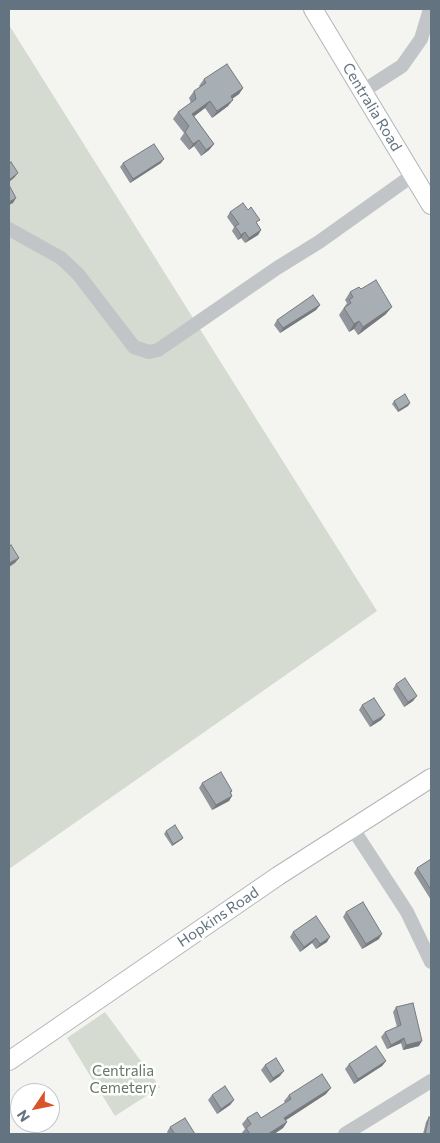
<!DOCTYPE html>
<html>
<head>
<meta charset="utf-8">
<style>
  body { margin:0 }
  #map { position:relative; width:440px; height:1143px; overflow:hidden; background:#f4f4f0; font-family:Commissioner,sans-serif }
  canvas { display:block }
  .frame { position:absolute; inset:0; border:10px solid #647380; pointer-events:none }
  .north { position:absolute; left:10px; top:1083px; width:50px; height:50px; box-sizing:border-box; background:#fff; border:1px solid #c1c7cc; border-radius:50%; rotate:236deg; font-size:14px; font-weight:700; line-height:20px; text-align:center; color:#647380 }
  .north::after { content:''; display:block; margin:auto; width:18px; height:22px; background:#da5429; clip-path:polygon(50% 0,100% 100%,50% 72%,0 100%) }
</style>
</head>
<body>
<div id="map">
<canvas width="440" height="1143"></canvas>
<div class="frame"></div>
<div class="north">N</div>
</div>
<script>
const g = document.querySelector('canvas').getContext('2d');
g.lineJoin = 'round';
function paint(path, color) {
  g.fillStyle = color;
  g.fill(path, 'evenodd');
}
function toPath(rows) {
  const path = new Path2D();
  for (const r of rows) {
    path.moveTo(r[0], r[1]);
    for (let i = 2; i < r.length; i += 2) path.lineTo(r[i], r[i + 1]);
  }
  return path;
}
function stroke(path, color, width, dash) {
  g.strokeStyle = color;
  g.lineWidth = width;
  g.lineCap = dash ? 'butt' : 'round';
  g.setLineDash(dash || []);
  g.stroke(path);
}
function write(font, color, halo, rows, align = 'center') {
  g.font = font + ' Commissioner,sans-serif';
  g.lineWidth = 5;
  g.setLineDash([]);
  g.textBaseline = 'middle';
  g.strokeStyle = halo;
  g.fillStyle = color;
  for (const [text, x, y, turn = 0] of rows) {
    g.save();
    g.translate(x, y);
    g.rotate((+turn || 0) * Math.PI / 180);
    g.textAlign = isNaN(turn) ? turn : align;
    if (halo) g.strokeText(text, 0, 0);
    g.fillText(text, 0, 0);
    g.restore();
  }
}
const green = toPath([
  [9,25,377,611,9,869],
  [105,1012,160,1087,115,1116,67,1038]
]);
const minor = toPath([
  [363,91,402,66,421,39,430,9],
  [9,229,61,258,78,274,134,347,149,352,158,350,277,268,319,242,413,175],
  [353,829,407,912,431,962],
  [345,1134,431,1081]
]);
const major = toPath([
  [313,9,431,205],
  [9,1061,278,876,431,778]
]);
const wall = toPath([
  [204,79,243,88,239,94,232,99,228,106,212,118,205,108,194,116,214,144,209,150,201,156,194,146,189,150,180,139,184,133,173,119,178,112,191,103,189,98,194,91,200,87,199,86],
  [123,163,161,163,130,183,120,167],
  [230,212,257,223,261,230,258,235,245,243,241,238,238,240,232,231,234,227,227,217],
  [361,289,386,314,358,335,354,329,349,332,339,315,347,303,345,300,350,292],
  [320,305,316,310,280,333,274,325,277,320],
  [394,401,410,403,408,406,398,412,392,404],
  [396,684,413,701,404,707,393,689],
  [362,705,385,715,381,720,370,727,359,710],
  [202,783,232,791,231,793,232,796,229,801,212,810,199,788],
  [166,831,183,838,181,840,172,846,164,834],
  [431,859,431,900,414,873,417,868],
  [346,912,379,939,362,949,343,917],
  [293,932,327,942,316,949,312,943,300,952,290,937],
  [396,1007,419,1046,403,1050,401,1043,387,1049,381,1037,385,1032,397,1027,393,1012],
  [386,1061,382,1066,354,1084,345,1069,349,1064],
  [265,1065,280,1076,270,1083,261,1070],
  [326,1094,286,1120,287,1122,283,1128,274,1134,241,1134,245,1129,242,1124,247,1118,261,1118,285,1103,284,1101,289,1095],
  [212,1095,234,1100,230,1105,217,1114,208,1100],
  [429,1117,431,1134,423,1134,426,1122],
  [170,1127,195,1134,168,1134,167,1132]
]);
const shadedWall = toPath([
  [243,88,239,94,226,103,231,96],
  [233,100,228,106,212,118,217,111],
  [210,101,205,108,188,121,192,114],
  [199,140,194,146,189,150,193,144],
  [214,144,209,150,201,156,206,150],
  [164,159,161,163,130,183,133,179],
  [18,173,14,178,9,182,9,180],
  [16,198,13,203,9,205,9,202],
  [261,230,258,235,245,243,249,238],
  [245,232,241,238,238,240,241,235],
  [320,305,316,310,280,333,283,328],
  [392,307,386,314,358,335,363,327],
  [359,321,354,329,349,332,354,324],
  [410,403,408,406,398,412,399,410],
  [19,558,15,563,9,567,9,563],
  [417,696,413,701,404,707,408,702],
  [385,715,381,720,370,727,373,722],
  [232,796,229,801,212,810,216,805],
  [183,838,181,840,172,846,173,844],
  [382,934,379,939,362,949,366,944],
  [330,937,327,942,316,949,320,944],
  [316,938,312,943,300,952,304,947],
  [404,1038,401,1043,387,1049,391,1045],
  [422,1041,419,1046,403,1050,406,1045],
  [386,1061,382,1066,354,1084,358,1079],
  [284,1071,280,1076,270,1083,273,1078],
  [331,1088,326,1094,280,1124,284,1118],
  [234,1100,230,1105,217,1114,221,1109],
  [287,1122,283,1128,274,1134,268,1134]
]);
const building = toPath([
  [227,64,243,88,231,96,233,100,217,111,210,101,192,114,214,144,206,150,199,140,193,144,185,132,189,126,178,112,196,99,194,91,206,83,204,79,227,64],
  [154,144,164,159,133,179,123,163,154,144],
  [11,162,18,173,9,180,9,164,11,162],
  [9,185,16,198,9,202,9,185],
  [243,203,248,210,251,207,260,220,256,222,261,230,249,238,245,232,241,235,235,226,239,224,230,212,243,203],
  [376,280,392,307,363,327,359,321,354,324,344,308,351,303,349,300,353,297,350,292,359,287,361,289,376,280],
  [313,295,320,305,283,328,277,320,313,295],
  [405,394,410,403,399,410,394,401,405,394],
  [11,545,19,558,9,563,9,547,11,545],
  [405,678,417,696,408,702,396,684,405,678],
  [374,698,385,715,373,722,362,705,374,698],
  [221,772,232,791,230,792,232,796,216,805,202,783,221,772],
  [175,825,183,838,173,844,166,831,175,825],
  [431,859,431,890,417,868,431,859],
  [363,902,382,934,366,944,346,912,363,902],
  [316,916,330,937,320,944,316,938,304,947,293,932,316,916],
  [413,1003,422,1041,406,1045,404,1038,391,1045,385,1032,401,1025,396,1007,413,1003],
  [376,1046,386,1061,358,1079,349,1064,376,1046],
  [276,1058,284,1071,273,1078,265,1065,276,1058],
  [322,1074,331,1088,284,1118,287,1122,268,1134,250,1134,246,1128,251,1124,247,1118,257,1112,261,1118,291,1099,289,1095,322,1074],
  [225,1086,234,1100,221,1109,212,1095,225,1086],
  [429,1117,431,1118,431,1134,425,1134,429,1117],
  [185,1118,195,1134,175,1134,170,1127,185,1118]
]);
const streetNames = [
  ["Centralia Road",372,107,59],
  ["Hopkins Road",218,917,-34]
];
const parkNames = [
  ["Centralia",123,1071],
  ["Cemetery",123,1088]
];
paint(green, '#d5dbd1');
stroke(major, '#b2b6ba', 20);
stroke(minor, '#c2c5c8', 14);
stroke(major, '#fff', 18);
paint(wall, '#90969b');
paint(shadedWall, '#767a7e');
paint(building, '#a8afb4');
stroke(building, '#767a7e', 1);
write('15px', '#647380', '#fff', streetNames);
write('15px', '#677763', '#fff', parkNames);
</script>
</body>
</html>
